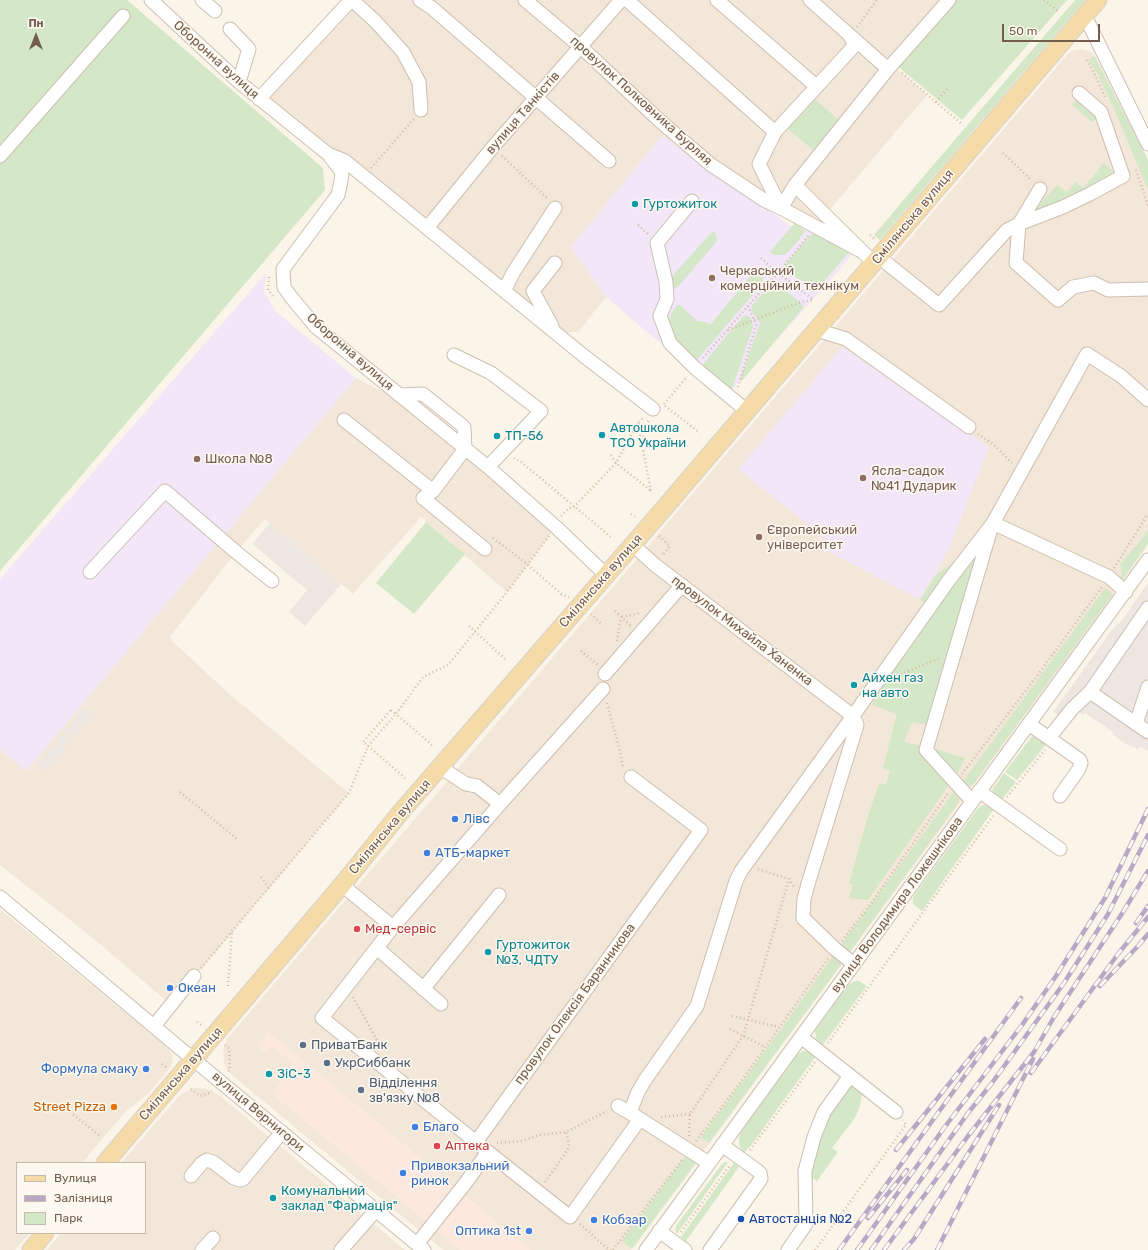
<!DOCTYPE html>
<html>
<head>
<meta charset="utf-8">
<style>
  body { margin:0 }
  #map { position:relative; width:1148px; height:1250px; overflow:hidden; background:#fbf5e9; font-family:Rubik,sans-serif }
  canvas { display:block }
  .legend { position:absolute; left:16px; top:1162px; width:130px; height:72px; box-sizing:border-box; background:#fef9f0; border:1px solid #c7bbaf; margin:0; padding:5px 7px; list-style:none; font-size:12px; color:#745d4e }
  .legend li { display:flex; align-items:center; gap:8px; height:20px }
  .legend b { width:20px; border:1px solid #c7bbaf }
  .north { position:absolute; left:16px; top:16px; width:40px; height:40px; -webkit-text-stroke:3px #fef9f0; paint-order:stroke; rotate:0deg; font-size:11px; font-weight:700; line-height:16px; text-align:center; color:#745d4e }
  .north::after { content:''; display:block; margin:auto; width:14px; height:18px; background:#745d4e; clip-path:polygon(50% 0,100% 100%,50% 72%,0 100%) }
  .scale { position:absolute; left:1002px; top:24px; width:98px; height:18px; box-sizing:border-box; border:2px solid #745d4e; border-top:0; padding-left:5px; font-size:12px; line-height:14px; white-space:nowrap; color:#745d4e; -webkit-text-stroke:3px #fef9f0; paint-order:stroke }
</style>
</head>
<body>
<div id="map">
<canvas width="1148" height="1250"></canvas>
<ul class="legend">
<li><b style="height:5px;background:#f5dba7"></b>Вулиця</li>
<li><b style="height:5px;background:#b9a8c5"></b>Залізниця</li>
<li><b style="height:11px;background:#d4e8c8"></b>Парк</li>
</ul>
<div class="north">Пн</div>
<div class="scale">50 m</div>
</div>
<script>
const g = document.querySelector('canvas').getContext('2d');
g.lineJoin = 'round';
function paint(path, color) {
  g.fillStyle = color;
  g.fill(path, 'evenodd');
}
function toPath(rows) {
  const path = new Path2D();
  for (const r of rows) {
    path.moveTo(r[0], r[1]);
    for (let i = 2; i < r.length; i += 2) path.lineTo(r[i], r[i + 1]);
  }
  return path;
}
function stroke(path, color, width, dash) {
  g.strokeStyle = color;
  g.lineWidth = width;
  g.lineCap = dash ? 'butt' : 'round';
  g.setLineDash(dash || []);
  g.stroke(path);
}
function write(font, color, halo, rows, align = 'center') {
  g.font = font + ' Rubik,sans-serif';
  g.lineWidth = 3;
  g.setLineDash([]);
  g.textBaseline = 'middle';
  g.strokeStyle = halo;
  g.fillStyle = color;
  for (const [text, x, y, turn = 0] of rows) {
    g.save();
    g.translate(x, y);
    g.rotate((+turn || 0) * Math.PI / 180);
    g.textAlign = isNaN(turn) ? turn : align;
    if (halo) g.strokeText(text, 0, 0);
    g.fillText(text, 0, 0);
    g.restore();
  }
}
const residential = toPath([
  [351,0,949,0,892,65,927,95,815,227,662,136,571,247,606,297,578,332,556,333,259,99],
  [1083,49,1091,52,1095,56,1148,160,1148,545,1091,625,631,1250,443,1250,232,1075,228,1071,224,1063,223,1052,227,1039,1067,55,1072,51],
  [356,378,377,389,399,395,556,527,507,592,421,517,353,594,265,519,236,552,169,638,228,693,349,793,173,1003,163,998,94,939,0,865,0,749,26,771],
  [0,909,163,1044,170,1051,173,1058,171,1067,149,1093,125,1112,82,1163,17,1163,17,1233,30,1233,15,1250,0,1250],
  [198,1088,208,1089,220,1096,405,1250,47,1250,61,1233,145,1233,145,1163,121,1163,180,1095,191,1089]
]);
const commercial = toPath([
  [268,1031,532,1250,460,1250,274,1096,278,1091,275,1089,292,1068,289,1066,292,1063,272,1046,265,1054,256,1046]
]);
const industrial = toPath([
  [270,523,341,584,305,626,289,612,307,590,252,544],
  [1148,583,1148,751,1140,746,1138,749,1124,743,1112,734,1113,732,1085,713,1083,715,1075,710,1067,722,1053,712,1117,623,1119,624],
  [84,708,92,715,46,771,38,765]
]);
const education = toPath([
  [662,136,763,204,788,225,814,232,853,250,848,260,729,393,679,359,606,297,571,247],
  [266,273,264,291,275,311,356,378,26,771,0,749,0,579],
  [842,347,989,447,949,549,935,575,919,599,826,550,830,542,738,469]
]);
const green = toPath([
  [0,0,127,0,323,168,325,190,0,571],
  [955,0,1067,0,962,120,896,65],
  [1075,0,1085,0,880,240,874,235,940,157],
  [1094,55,1148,160,1148,190,1115,111,1097,73,1089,61],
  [812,97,841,122,815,152,786,127],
  [1077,100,1097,118,1092,122,1072,105],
  [1104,163,1113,171,1113,176,1035,214,1034,211,1057,185,1067,192,1076,182,1083,188],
  [795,223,805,231,798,241,785,255,774,255,770,252],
  [713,231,716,234,717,241,676,289,672,286,672,278,674,274],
  [814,233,851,250,814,293,804,285,805,283,800,279,799,280,785,267,785,265,809,236],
  [753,273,759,277,761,275,763,277,762,284,696,361,674,340,669,326,669,319,673,310,677,305,680,305,697,321,705,322,710,325],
  [772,282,776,283,801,303,803,306,803,308,741,382,740,379,760,323,751,310,752,306],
  [747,315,751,319,753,327,733,387,731,390,702,366,731,330,744,316],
  [426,522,465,554,414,614,376,583],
  [1148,530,1148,543,1121,582,1119,582,1122,574,1120,564,1143,538],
  [983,540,927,725,912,722,904,742,935,749,965,758,960,769,868,900,849,898,853,885,849,884,868,816,879,784,886,784,890,771,883,768,897,714,872,705,882,683,934,607,920,600,936,575],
  [1105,588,1113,594,973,785,967,786,961,784],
  [1032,736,1048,742,1017,780,1005,772],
  [1004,773,1016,782,1001,801,992,790],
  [956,789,959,801,956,806,849,953,840,946],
  [986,804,994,809,922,911,913,904,913,898,915,894,979,807],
  [836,952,841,965,709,1143,701,1137,787,1021],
  [854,981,859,981,867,986,822,1046,816,1038,815,1031,847,986],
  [803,1051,807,1051,816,1056,752,1144,744,1153,741,1149,739,1144,739,1137,742,1130,798,1054],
  [850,1083,862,1093,860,1106,855,1118,832,1148,838,1152,817,1181,808,1175,824,1121],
  [687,1154,697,1162,632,1249,622,1241],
  [725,1162,728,1162,677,1234,675,1230,676,1226,722,1164],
  [734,1163,739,1167,686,1241,681,1237]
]);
const path = toPath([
  [1044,0,1059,12],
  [857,27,877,0],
  [1087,60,1096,77,1106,99],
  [902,73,963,125],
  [936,102,948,88],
  [1003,153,1031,180],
  [502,156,548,199],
  [371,168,414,119],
  [1136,170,1148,206],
  [638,225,649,235],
  [870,235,876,240],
  [761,258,778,273,814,300],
  [269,277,268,290,273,296],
  [728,330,801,302,814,300],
  [703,358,748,306,778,273,808,236],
  [738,387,756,325,748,306],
  [664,404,687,377],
  [665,406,700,433],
  [638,423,651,492],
  [978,434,994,445,1012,463],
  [643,441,645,429,649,419],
  [611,455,616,463,651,491],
  [514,458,520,461,611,537],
  [631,514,637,518],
  [561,516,569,508,574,507,616,463,638,423,643,418],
  [659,536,670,546,662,556],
  [493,538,527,564,561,594,569,597],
  [1114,568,1148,514],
  [615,611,631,626],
  [591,614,603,625],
  [622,617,640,613],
  [469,626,505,659],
  [617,641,621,617],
  [581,651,598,665],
  [897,676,940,658],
  [607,703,620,751,623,767],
  [391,710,396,714,368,746,363,742,391,710],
  [432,745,396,714,423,677,448,665,507,592,549,536],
  [962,774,1037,676,1102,587],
  [180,792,237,839],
  [1007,797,1045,750],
  [758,869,789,879,795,888],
  [261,877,269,888],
  [842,941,872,902,949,792],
  [201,968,349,793,368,746,405,778],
  [228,986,232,932],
  [353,997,382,1049],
  [732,1016,779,1027],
  [197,1022,203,1026],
  [730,1029,765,1047],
  [828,1043,993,816],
  [225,1045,229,1048,230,1070,228,1071],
  [162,1064,168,1069],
  [191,1089,200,1096,209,1093,212,1091],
  [70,1112,100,1136],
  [661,1117,690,1114],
  [689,1136,690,1114,743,1036,789,879],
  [696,1141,740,1083,828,959],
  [497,1143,522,1141,539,1135,566,1132,607,1111],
  [750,1150,815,1062],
  [545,1182,567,1151,569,1144,566,1132],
  [580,1224,603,1245,611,1250],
  [681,1232,730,1165],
  [613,1250,682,1160],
  [815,1250,906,1125,903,1120]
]);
const minor = toPath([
  [151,0,239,82,328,154,342,172,341,181,338,195,283,269,284,287,291,297,316,327,488,467,556,527,606,575],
  [202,0,215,11],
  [352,0,376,22,403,52,419,82,421,110],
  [420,0,432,8,609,161],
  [525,0,581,47,660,121,710,164,764,200,781,208,795,185,888,69,949,0],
  [627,0,775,132],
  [717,0,816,86],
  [810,0,888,69],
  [1085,16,1148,144],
  [230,29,249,49,239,82],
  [850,36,855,45,775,132,759,164,781,208,859,250],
  [1079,93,1101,112,1123,176,1090,194,1063,207,1019,224,1016,263,1058,300,1073,287,1094,283,1108,290,1148,289],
  [259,99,351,0],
  [328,154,345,161,584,356,653,409],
  [0,156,123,16],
  [795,185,874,263],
  [692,201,657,243,666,282,667,299,660,316,670,343,695,368,747,411],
  [427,228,493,147,621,0],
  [879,257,939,305,1007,230,1019,224,1040,189],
  [504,291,513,273,555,208],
  [552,326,533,291,555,263],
  [817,330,846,339,969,427],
  [454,355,491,373,541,411,488,467],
  [399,395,423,394,464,427,465,449,433,491,423,498,485,549],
  [344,420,433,491],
  [993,523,1109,577,1126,592],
  [633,545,655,565,853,716,857,725,808,884,804,899,803,918,835,949,854,964],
  [90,572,165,491,236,552,272,581],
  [605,674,682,585],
  [1090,692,1148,732],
  [1029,724,1080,760,1081,763,1079,769,1060,796],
  [1136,724,1148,687],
  [1049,738,1072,709,1090,692,1148,608],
  [440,767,466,784,477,786,500,804,603,689],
  [979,791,1060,849],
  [972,801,926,750,990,532],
  [342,885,393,927,322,1018,476,1142],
  [0,897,182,1050,424,1250],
  [393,927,500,804],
  [377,948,441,1004],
  [423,989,499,895],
  [154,1026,194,976],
  [801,1037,896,1112],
  [618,1106,637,1117],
  [630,1112,638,1092,645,1080,697,1006,736,881,741,871,853,716,949,580,993,523,1087,354,1121,376,1148,400],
  [488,1152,570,1217,640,1119,709,1163],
  [191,1176,202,1163,207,1160,213,1162,234,1178,240,1180,243,1179,282,1132],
  [659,1231,685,1250],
  [417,1244,464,1185,488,1152,476,1142,701,830,631,777],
  [202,1250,213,1238],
  [341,1250,376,1210],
  [646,1250,1148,560],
  [710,1250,761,1179,760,1173,758,1171,722,1145],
  [788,1250,806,1224,805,1171,814,1137,824,1112,850,1076]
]);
const major = toPath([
  [105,1163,342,885,400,813,648,527,1098,0],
  [31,1250,45,1233]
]);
const rail = toPath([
  [1136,923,1148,906],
  [1100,986,1138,946,1148,934],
  [1031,1073,1118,954,1148,917],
  [896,1150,985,1039],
  [868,1218,907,1170],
  [839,1250,1021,998],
  [857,1250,944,1128,1022,1025,1056,976,1105,898,1148,809],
  [871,1250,968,1113,992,1083,1064,983,1108,914,1148,835],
  [884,1250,968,1136,1034,1052,1054,1017,1123,912,1148,871],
  [904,1250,914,1239,999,1105],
  [937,1250,1033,1059]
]);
const markers = [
  [635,204,4,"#0f9aa8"],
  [712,278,4,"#8d6e63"],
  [602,435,4,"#0f9aa8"],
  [497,436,4,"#0f9aa8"],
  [197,459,4,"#8d6e63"],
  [863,478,4,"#8d6e63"],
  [759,537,4,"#8d6e63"],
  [854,685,4,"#0f9aa8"],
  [455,819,4,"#3f7fe0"],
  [427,853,4,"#3f7fe0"],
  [357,929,4,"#e0444e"],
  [488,952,4,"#0f9aa8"],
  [170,988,4,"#3f7fe0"],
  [303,1045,4,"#5c6f8a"],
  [327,1063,4,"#5c6f8a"],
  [146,1069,4,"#3f7fe0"],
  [269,1074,4,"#0f9aa8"],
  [361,1090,4,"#5c6f8a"],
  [114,1107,4,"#e8710a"],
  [415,1127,4,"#3f7fe0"],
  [437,1146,4,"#e0444e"],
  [403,1173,4,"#3f7fe0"],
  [273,1198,4,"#0f9aa8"],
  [741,1219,4,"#1a4fb4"],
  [594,1220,4,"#3f7fe0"],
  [529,1231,4,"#3f7fe0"]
];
const streetNames = [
  ["Оборонна вулиця",216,60,42],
  ["провулок Полковника Бурляя",641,101,42],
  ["вулиця Танкістів",523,113,-49],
  ["Смілянська вулиця",913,217,-50],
  ["Оборонна вулиця",350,352,41],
  ["Смілянська вулиця",601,581,-49],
  ["провулок Михайла Ханенка",742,631,37],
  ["Смілянська вулиця",390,827,-50],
  ["вулиця Володимира Ложешнікова",897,905,-54],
  ["провулок Олексія Баранникова",575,1004,-54],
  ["Смілянська вулиця",181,1074,-49],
  ["вулиця Вернигори",258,1112,40]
];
const cultureNames = [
  ["Гуртожиток",643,204],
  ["Автошкола",610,428],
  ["ТСО України",610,443],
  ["ТП-56",505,436],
  ["Айхен газ",862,678],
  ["на авто",862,693],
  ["Гуртожиток",496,945],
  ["№3, ЧДТУ",496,960],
  ["ЗіС-3",277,1074],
  ["Комунальний",281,1191],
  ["заклад \"Фармація\"",281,1206]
];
const educationNames = [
  ["Черкаський",720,271],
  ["комерційний технікум",720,286],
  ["Школа №8",205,459],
  ["Ясла-садок",871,471],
  ["№41 Дударик",871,486],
  ["Європейський",767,530],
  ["університет",767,545]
];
const shopNames = [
  ["Лівс",463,819],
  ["АТБ-маркет",435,853],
  ["Океан",178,988],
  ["Формула смаку",138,1069,"right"],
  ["Благо",423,1127],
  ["Привокзальний",411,1166],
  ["ринок",411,1181],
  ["Кобзар",602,1220],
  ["Оптика 1st",521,1231,"right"]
];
const healthNames = [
  ["Мед-сервіс",365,929],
  ["Аптека",445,1146]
];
const serviceNames = [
  ["ПриватБанк",311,1045],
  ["УкрСиббанк",335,1063],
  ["Відділення",369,1083],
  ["зв'язку №8",369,1098]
];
const foodNames = [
  ["Street Pizza",106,1107]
];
const transitNames = [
  ["Автостанція №2",749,1219]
];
paint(residential, '#f2e7d8');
paint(commercial, '#fbe8de');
paint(industrial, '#ede7e2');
paint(education, '#f2e6f8');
paint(green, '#d4e8c8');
stroke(minor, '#cdbeb0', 15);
stroke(major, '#d8d2cd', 19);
stroke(path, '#d4baa5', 2.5, [1, 3]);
stroke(minor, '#fff', 13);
stroke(major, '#f5dba7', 17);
stroke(rail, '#b9a8c5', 4.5);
stroke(rail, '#fef9f0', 3, [9]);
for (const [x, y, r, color] of markers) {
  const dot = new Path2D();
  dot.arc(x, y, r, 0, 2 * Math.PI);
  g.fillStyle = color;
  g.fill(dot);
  stroke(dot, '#fef9f0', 1.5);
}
write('13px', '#745d4e', '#fef9f0', streetNames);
write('13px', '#0d838f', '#fef9f0', cultureNames, 'left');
write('13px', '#785e54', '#fef9f0', educationNames, 'left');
write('13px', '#366cbe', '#fef9f0', shopNames, 'left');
write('13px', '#be3a42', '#fef9f0', healthNames, 'left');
write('13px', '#4e5e75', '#fef9f0', serviceNames, 'left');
write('13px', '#c56008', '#fef9f0', foodNames, 'right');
write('13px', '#164399', '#fef9f0', transitNames, 'left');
</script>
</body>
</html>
